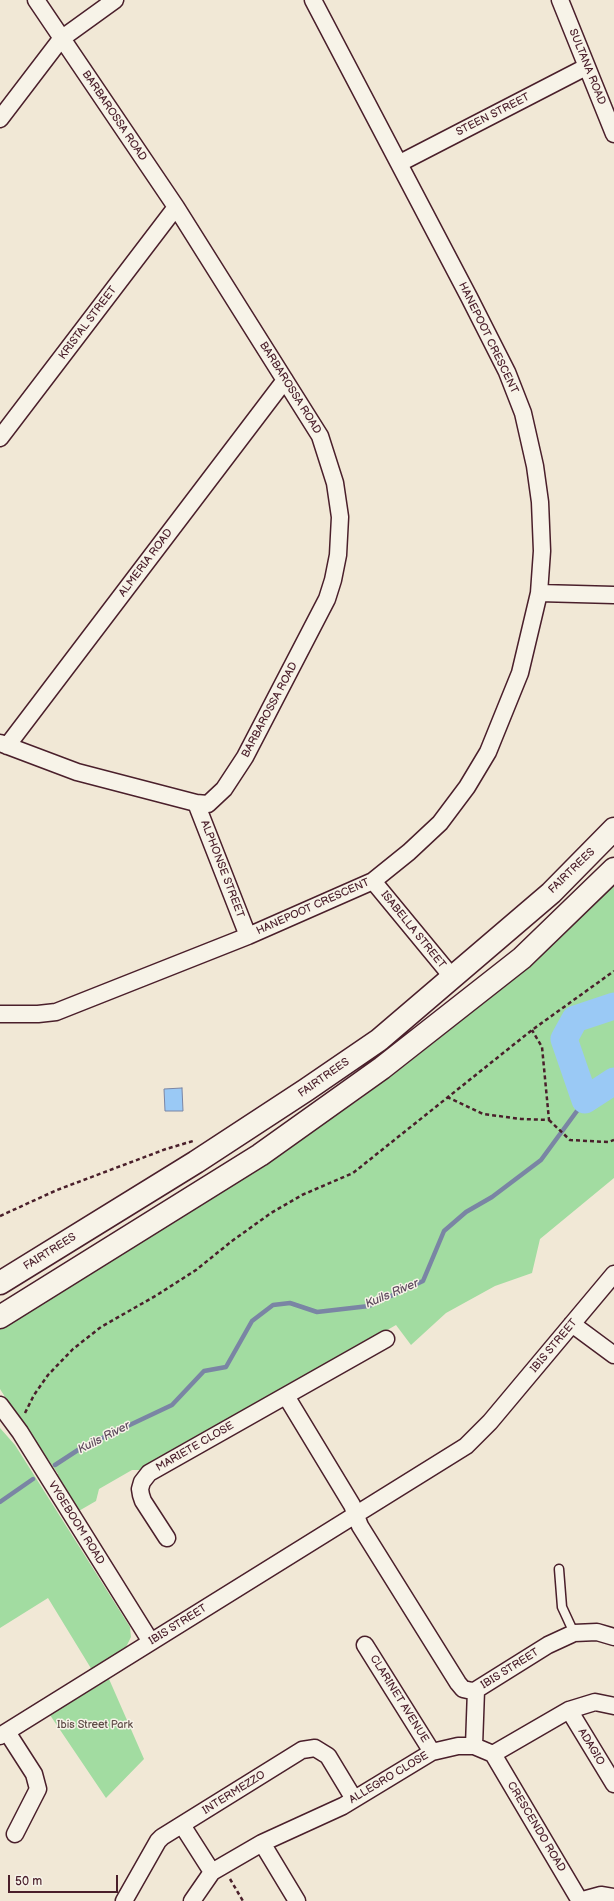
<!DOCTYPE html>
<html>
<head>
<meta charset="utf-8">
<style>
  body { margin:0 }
  #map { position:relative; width:614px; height:1901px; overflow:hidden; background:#f1e8d6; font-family:"Balsamiq Sans",sans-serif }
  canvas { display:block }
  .scale { position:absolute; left:8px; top:1875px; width:110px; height:18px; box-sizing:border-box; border:2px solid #4a1f2b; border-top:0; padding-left:5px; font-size:12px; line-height:14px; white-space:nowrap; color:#4a1f2b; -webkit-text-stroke:3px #f7f3e8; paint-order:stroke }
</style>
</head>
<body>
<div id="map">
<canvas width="614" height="1901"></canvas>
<div class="scale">50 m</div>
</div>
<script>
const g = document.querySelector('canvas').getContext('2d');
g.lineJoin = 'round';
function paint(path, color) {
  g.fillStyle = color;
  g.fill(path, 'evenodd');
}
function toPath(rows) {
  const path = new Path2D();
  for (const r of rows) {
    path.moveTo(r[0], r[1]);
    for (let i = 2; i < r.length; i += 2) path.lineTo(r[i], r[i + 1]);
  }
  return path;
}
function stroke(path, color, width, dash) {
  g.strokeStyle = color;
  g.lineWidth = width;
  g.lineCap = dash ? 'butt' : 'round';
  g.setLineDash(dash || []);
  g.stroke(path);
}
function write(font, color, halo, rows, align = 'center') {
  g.font = font + ' "Balsamiq Sans",sans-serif';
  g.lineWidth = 3;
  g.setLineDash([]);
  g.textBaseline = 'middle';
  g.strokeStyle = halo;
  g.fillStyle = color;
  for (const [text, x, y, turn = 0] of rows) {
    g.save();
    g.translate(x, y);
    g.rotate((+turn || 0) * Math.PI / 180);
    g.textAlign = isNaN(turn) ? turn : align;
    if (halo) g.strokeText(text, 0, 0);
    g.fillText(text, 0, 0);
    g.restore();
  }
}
const green = toPath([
  [614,883,614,1178,540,1239,532,1273,495,1286,446,1313,411,1345,396,1325,144,1470,132,1470,99,1489,96,1501,77,1512,55,1476,58,1474,48,1459,45,1460,0,1389,0,1328,264,1163,360,1099,407,1064,498,991],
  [0,1428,15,1445,130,1627,131,1637,126,1647,92,1670,48,1598,0,1628],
  [109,1679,144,1759,106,1798,50,1715]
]);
const water = toPath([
  [182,1088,183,1111,165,1111,164,1089,182,1088]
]);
const stream = toPath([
  [55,1465,81,1448,172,1405,204,1371,226,1367,252,1321,273,1305,290,1303,317,1312,369,1306,423,1281,444,1231,466,1212,492,1197,541,1160,585,1100],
  [0,1502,33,1479]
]);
const river = toPath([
  [614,1006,575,1019,564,1039,585,1100,614,1081]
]);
const path = toPath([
  [447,1097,483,1114,521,1119,549,1120,542,1047,532,1030],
  [549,1120,570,1140,608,1142,614,1140],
  [0,1216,57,1190,166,1149,193,1141],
  [25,1413,34,1395,48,1375,73,1349,101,1327,157,1295,196,1270,232,1241,271,1213,302,1195,353,1173,532,1030,614,971],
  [230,1879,243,1901]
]);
const service = toPath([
  [559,1569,562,1607,574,1633]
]);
const minor = toPath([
  [560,0,614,134],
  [0,119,61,39,115,0],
  [400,163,586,67],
  [0,438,176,207],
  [539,593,614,595],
  [0,743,77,772,196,803,208,804,224,789,245,757,327,599,333,580,338,555,340,517,335,483,320,436,176,207,36,0],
  [7,746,285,380],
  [196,803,248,936],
  [373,881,453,978],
  [0,1014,38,1014,56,1012,248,936,373,881,409,852,440,823,467,787,488,752,520,673,539,593,542,551,540,502,535,466,523,413,507,372,469,297,313,0],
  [572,1324,614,1355],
  [286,1396,352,1505,360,1526,458,1683,463,1689,472,1691,476,1690,548,1645,574,1633,597,1632,614,1637],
  [0,1405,20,1432,151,1642],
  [167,1538,143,1501,141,1495,140,1489,142,1482,149,1473,386,1339],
  [365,1645,432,1752],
  [569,1710,614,1784],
  [7,1732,34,1774,38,1789,15,1834],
  [0,1736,466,1446,490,1422,614,1274],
  [474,1746,476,1690],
  [493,1754,580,1901],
  [182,1825,212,1872],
  [262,1843,297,1901],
  [124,1901,158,1841,162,1837,302,1750,315,1748,328,1756,354,1799],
  [192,1901,212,1872,262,1843,343,1806,432,1752,458,1746,474,1746,493,1754,569,1710,595,1702,614,1706],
  [579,1901,601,1895,614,1897]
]);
const secondary = toPath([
  [0,1283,196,1162,306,1090,379,1040,551,893,614,829],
  [0,1317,260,1155,382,1068,522,958,614,869]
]);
const streetNames = [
  ["SULTANA ROAD",587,67,68],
  ["STEEN STREET",493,115,-27],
  ["BARBAROSSA ROAD",114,116,56],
  ["KRISTAL STREET",88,323,-53],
  ["HANEPOOT CRESCENT",488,338,64],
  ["BARBAROSSA ROAD",290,388,58],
  ["ALMERIA ROAD",146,563,-53],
  ["BARBAROSSA ROAD",270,710,-62],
  ["ALPHONSE STREET",222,869,69],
  ["FAIRTREES",572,871,-44],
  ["HANEPOOT CRESCENT",313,907,-24],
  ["ISABELLA STREET",413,930,51],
  ["FAIRTREES",324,1078,-35],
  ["FAIRTREES",50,1252,-32],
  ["IBIS STREET",554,1346,-50],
  ["MARIETE CLOSE",195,1447,-30],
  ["VYGEBOOM ROAD",76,1523,58],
  ["IBIS STREET",178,1625,-32],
  ["IBIS STREET",510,1669,-32],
  ["CLARINET AVENUE",399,1699,58],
  ["ADAGIO",591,1747,59],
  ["ALLEGRO CLOSE",389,1778,-31],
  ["INTERMEZZO",234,1793,-32],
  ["CRESCENDO ROAD",536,1827,59]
];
const parkNames = [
  ["Ibis Street Park",95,1725]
];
const waterNames = [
  ["Kuils River",392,1294,-23],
  ["Kuils River",104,1438,-27]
];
paint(green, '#a2dca1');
paint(water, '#9ac9f5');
stroke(water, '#7a85a4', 1);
stroke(stream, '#7a85a4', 4.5);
stroke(river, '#9ac9f5', 27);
stroke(service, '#4a1f2b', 11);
stroke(minor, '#4a1f2b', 19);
stroke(secondary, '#4a1f2b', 25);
stroke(path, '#4a1f2b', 2.5, [4, 3]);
stroke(service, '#f7f3e8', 8);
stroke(minor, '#f7f3e8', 16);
stroke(secondary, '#f7f3e8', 22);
write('11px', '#4a1f2b', '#f7f3e8', streetNames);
write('11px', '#604e48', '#f7f3e8', parkNames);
write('italic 12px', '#5e4a5e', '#f7f3e8', waterNames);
</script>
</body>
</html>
